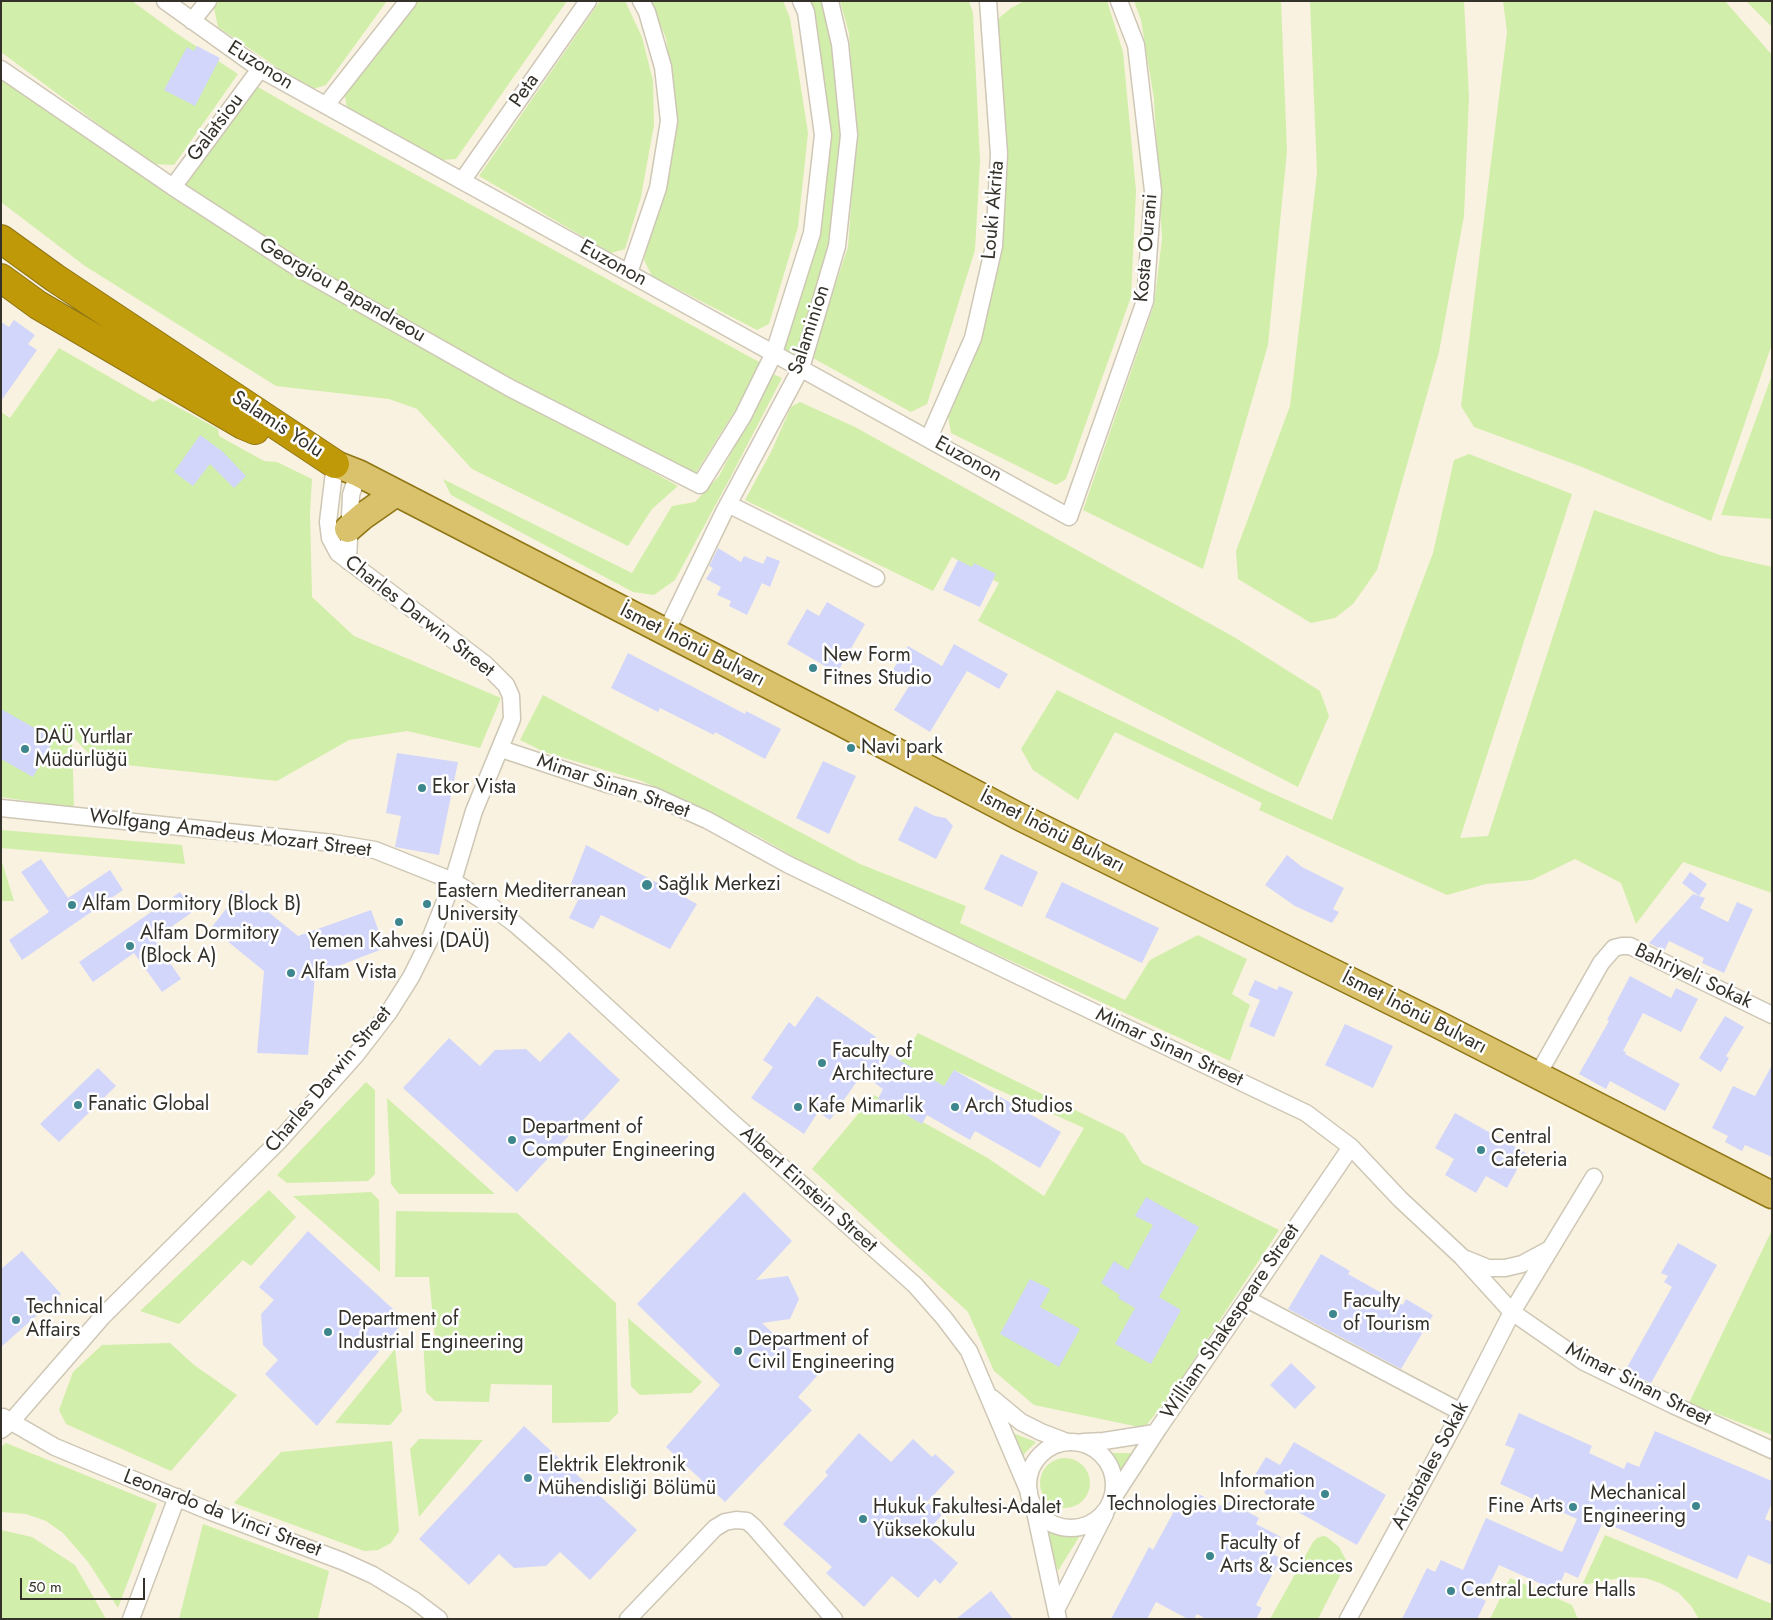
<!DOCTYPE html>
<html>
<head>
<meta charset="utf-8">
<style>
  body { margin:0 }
  #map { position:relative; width:1773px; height:1620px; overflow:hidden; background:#faf2e0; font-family:Jost,sans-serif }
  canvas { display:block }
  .frame { position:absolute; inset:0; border:2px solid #34312a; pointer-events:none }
  .scale { position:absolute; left:20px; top:1578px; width:125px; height:22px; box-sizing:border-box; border:2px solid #34312a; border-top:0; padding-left:6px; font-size:15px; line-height:18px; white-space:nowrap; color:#34312a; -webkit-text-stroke:4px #fff; paint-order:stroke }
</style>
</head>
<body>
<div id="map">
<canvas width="1773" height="1620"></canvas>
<div class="frame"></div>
<div class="scale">50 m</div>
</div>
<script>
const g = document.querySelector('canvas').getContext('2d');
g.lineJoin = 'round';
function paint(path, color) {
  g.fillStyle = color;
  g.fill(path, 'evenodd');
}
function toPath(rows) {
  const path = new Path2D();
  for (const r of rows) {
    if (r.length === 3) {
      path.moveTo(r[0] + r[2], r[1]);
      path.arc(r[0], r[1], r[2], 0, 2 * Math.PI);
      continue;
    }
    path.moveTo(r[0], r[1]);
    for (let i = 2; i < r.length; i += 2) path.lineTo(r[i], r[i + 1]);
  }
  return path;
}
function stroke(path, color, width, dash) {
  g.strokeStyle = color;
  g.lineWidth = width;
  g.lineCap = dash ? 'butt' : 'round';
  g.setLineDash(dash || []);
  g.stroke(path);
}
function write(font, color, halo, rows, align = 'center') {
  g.font = font + ' Jost,sans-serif';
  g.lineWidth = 5;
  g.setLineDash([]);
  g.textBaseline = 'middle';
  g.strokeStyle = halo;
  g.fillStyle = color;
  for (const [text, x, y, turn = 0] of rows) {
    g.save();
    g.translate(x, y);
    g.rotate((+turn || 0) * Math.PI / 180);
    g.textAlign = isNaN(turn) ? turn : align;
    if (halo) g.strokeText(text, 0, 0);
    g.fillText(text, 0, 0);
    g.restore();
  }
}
const green = toPath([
  [1,1,132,1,176,33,238,74,174,165,152,164,1,52],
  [219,1,387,1,326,85,310,90,218,27,214,8],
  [416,1,567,1,456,159,442,160,347,108,345,96,363,69],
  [600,1,625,1,626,3,642,37,653,81,654,125,641,197,625,249,611,253,479,176],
  [650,1,783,1,790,18,808,133,798,227,769,324,757,330,652,276,644,260,677,117,666,38],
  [801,1,830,1,849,135,837,246,801,368,774,353,812,233,823,135],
  [840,1,969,1,973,13,980,161,975,250,927,404,911,412,811,357,848,247,856,135,849,33],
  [1024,1,1107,1,1123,52,1136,191,1131,297,1066,479,1056,485,951,433,948,416,980,341,1002,240,997,25,999,18,1011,8],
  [1134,1,1281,1,1287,151,1268,345,1203,569,1083,510,1154,305,1162,239,1154,99,1141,20],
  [1310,1,1464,1,1469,96,1464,216,1439,352,1377,570,1353,604,1335,618,1311,623,1238,579,1236,551,1290,406,1317,173],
  [1503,1,1725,1,1772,55,1772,344,1711,521,1582,467,1474,427,1461,406,1507,32],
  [1746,1,1772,1,1772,27],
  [1,79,285,268,678,486,652,509,628,546,472,469,417,409,389,399,276,386,85,266,1,202],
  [258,87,303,113,761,363,736,409,695,474,522,387,304,263,182,183],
  [59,348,153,402,161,398,218,429,219,436,264,461,277,462,312,479,310,513,312,597,354,636,501,698,480,748,407,731,349,740,277,781,97,762,72,736,74,808,1,797,1,412,10,418],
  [773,374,782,378,729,480,675,580,654,595,633,592,451,495,443,479,632,573,672,506,695,502,719,476],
  [1772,375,1772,519,1721,515],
  [800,402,855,427,1234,637,1320,691,1329,716,1298,787,978,621,999,583,952,557,933,591,745,500,771,452,791,407],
  [1469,454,1572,494,1460,838,1488,836,1594,510,1720,555,1772,567,1772,893,1683,862,1636,924,1621,883,1575,859,1532,880,1486,884,1447,895,1259,810,1262,803,1115,732,1078,800,1033,770,1021,749,1057,690,1267,791,1332,820,1433,553,1454,460],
  [543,695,860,864,966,906,960,923,1125,1000,1150,960,1198,935,1247,959,1232,994,1250,1005,1230,1061,832,879,756,835,642,781,544,752,520,740],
  [1,830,182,845,185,864,1,848],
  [1,859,14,901,1,901],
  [918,1033,1124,1134,1142,1163,1279,1230,1172,1393,1144,1428,1034,1405,994,1371,968,1312,812,1169,874,1095,986,1157,1044,1196,1084,1128,954,1070,944,1086,900,1061],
  [366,1082,375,1090,375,1174,368,1181,287,1183,277,1175],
  [387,1098,495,1194,399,1194,391,1184],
  [269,1190,296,1217,251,1266,243,1260,179,1324,140,1311],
  [371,1192,379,1200,380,1272,293,1196],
  [396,1211,517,1213,616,1303,618,1413,609,1422,552,1423,552,1385,491,1384,489,1402,435,1401,426,1392,423,1339,435,1338,429,1277,395,1277],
  [1771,1232,1772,1233,1772,1435,1689,1403],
  [628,1318,702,1382,691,1393,640,1395,631,1386],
  [170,1343,194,1365,237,1395,171,1471,66,1424,59,1410,73,1372,102,1345],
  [395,1349,402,1411,390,1425,335,1423],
  [1007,1431,1036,1442,1025,1453,1018,1466],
  [419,1439,483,1440,419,1517,410,1449],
  [392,1441,399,1531,391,1543,378,1550,364,1551,234,1503,281,1452],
  [6,1443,157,1504,118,1608,88,1562,63,1533,46,1521,26,1514,1,1512,1,1447],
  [1105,1453,1134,1453,1117,1477],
  [1065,1483,25],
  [203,1524,329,1571,318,1619,179,1619],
  [1042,1525,1061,1533,1084,1529,1058,1571],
  [1,1530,32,1537,75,1565,106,1619,1,1619],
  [1605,1535,1772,1604,1772,1619,1699,1619,1691,1606,1679,1593,1660,1583,1645,1578,1626,1577,1582,1585],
  [1323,1536,1327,1537,1339,1547,1347,1562,1318,1619,1270,1619,1313,1542,1317,1538],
  [1510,1578,1572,1605,1578,1619,1490,1619]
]);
const building = toPath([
  [197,46,220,58,195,106,164,90,187,47,194,51],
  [14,320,35,335,28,344,37,350,1,401,1,322,9,327],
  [200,435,222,451,246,476,234,488,210,464,193,486,174,472],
  [718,548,741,562,744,556,763,564,767,556,780,561,770,587,762,583,747,615,729,606,731,601,717,595,721,587,706,579,713,568,709,566],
  [958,560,972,567,974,563,996,574,980,607,943,590],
  [827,602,865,624,837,673,787,644,807,609,819,616],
  [954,644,1008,674,999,689,967,671,930,732,894,710,911,683,892,671,908,646,942,666],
  [628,653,745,714,746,711,781,729,765,759,715,732,714,735,660,708,658,712,611,688],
  [1,709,54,739,33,777,1,759],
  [397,753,458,762,439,855,395,847,401,816,386,813],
  [823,761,856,776,829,834,796,818],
  [915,806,935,816,946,818,953,826,936,859,898,840],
  [586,845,697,904,670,949,601,915,593,929,569,918,578,900,567,894],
  [1001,854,1038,872,1022,907,984,889],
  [1287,855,1302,867,1344,888,1333,909,1339,912,1332,923,1295,906,1265,885],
  [41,859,68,898,110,870,123,890,22,960,9,940,49,912,21,872],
  [1690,872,1707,884,1699,896,1682,883],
  [1062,882,1159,928,1142,963,1045,917],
  [241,890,298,936,371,910,385,948,315,975,308,1055,257,1053,264,971,211,928],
  [180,892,194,911,154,939,181,979,162,992,134,953,93,982,79,962],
  [1693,894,1705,898,1700,908,1728,922,1737,902,1753,909,1724,973,1702,963,1704,958,1669,941,1664,951,1649,943],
  [1630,976,1671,998,1676,988,1698,999,1681,1032,1643,1013,1623,1051,1626,1052,1625,1054,1680,1084,1665,1111,1610,1081,1606,1089,1579,1074,1609,1021,1607,1020],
  [1255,980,1277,990,1279,986,1293,992,1274,1037,1249,1026,1260,1000,1248,995],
  [817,996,876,1037,872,1043,894,1057,944,1086,954,1070,1061,1132,1040,1168,975,1131,970,1140,927,1115,922,1124,878,1099,883,1089,862,1074,830,1120,818,1112,804,1134,751,1098,773,1067,763,1060,789,1022,795,1027],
  [1725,1016,1744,1027,1726,1056,1729,1058,1721,1072,1699,1058],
  [1345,1024,1393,1046,1373,1088,1325,1065],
  [569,1032,620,1080,517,1192,403,1088,449,1038,480,1066,495,1050,526,1049,540,1062],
  [1772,1065,1772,1157,1745,1145,1742,1151,1725,1142,1728,1136,1712,1128,1733,1086,1755,1096],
  [98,1068,116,1086,59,1142,40,1124],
  [1455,1113,1526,1153,1507,1188,1486,1176,1476,1193,1445,1175,1454,1159,1435,1148],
  [744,1192,792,1241,756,1280,788,1276,799,1299,790,1319,762,1323,818,1375,798,1397,812,1410,725,1502,666,1447,720,1385,637,1304],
  [1146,1197,1199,1227,1159,1297,1181,1310,1151,1364,1115,1344,1135,1308,1118,1298,1120,1295,1101,1283,1114,1261,1128,1270,1153,1225,1135,1216],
  [308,1231,405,1320,317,1426,265,1374,278,1360,263,1345,261,1314,274,1300,259,1287],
  [1678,1243,1717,1265,1651,1383,1625,1371,1672,1287,1664,1282,1668,1276,1661,1273],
  [22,1251,61,1294,1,1347,1,1269],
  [1321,1254,1350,1271,1348,1274,1403,1305,1406,1299,1433,1315,1401,1369,1288,1309],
  [1030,1279,1050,1289,1040,1307,1080,1329,1059,1367,1000,1334],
  [1291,1363,1316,1387,1295,1409,1270,1385],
  [1519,1413,1592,1446,1589,1453,1624,1469,1627,1462,1639,1467,1655,1431,1772,1481,1772,1503,1765,1519,1772,1522,1772,1565,1748,1555,1737,1579,1603,1522,1578,1578,1565,1572,1557,1591,1499,1565,1482,1599,1486,1601,1477,1619,1402,1619,1427,1568,1435,1572,1441,1560,1463,1570,1486,1518,1562,1552,1577,1519,1500,1484,1515,1449,1505,1445],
  [524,1426,637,1530,590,1580,560,1552,546,1566,514,1568,499,1554,469,1585,419,1539],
  [859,1433,891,1462,913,1439,932,1457,935,1454,955,1472,927,1502,942,1515,925,1534,958,1563,940,1584,935,1579,918,1598,892,1576,864,1607,826,1573,832,1567,783,1524,828,1475,825,1472],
  [1294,1442,1386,1495,1357,1545,1264,1493,1270,1483,1255,1475,1266,1457,1280,1465],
  [1195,1492,1221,1506,1224,1499,1259,1518,1256,1524,1281,1537,1272,1554,1281,1558,1256,1605,1262,1608,1256,1619,1206,1619,1197,1614,1194,1619,1188,1619,1156,1602,1147,1619,1111,1619,1149,1547,1153,1550,1180,1500,1188,1505],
  [991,1591,1013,1619,956,1619]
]);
const street = toPath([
  [165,1,260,69,1069,517,1145,301,1153,191,1136,45,1119,1],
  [192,21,208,1],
  [1,69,173,187,298,268,510,388,700,485,743,416,774,353,812,233,823,135,806,12,801,1],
  [326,105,408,1],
  [462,181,588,1],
  [173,187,260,69],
  [629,273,658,188,669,121,663,67,647,12,641,1],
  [929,438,973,338,994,246,999,154,988,1],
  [728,504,876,578],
  [348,561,351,495,358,473],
  [666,632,724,512,801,368,837,246,849,135,840,44,830,1],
  [501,749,607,784,654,796,678,807,707,820,789,865,1056,994,1306,1113,1351,1147,1400,1199,1462,1257,1512,1312,1584,1362,1673,1405,1772,1450],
  [1,808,333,843,375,850,453,881,491,906,515,924,555,959,725,1116,915,1285,944,1318,969,1351,1029,1492],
  [1537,1076,1601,963,1614,948,1622,946,1630,946,1772,1015],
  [1466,1259,1488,1268,1505,1268,1522,1264,1548,1250],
  [1247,1299,1461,1412],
  [992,1398,1021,1422,1041,1432,1067,1442],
  [3,1417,55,1447,209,1511,342,1561,373,1575,414,1600,439,1619],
  [1,1430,10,1423,103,1316,280,1140,355,1056,389,1012,411,977,430,939,453,881,474,811,512,719,511,696,506,685,485,664,338,553,330,538,328,522,335,464],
  [1083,1442,1104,1441,1155,1433],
  [1071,1485,43],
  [1113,1498,1158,1429,1351,1147],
  [1034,1507,1058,1619],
  [1057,1608,1105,1514],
  [131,1619,177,1497],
  [628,1619,715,1528,725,1522,736,1520,747,1521,754,1527,834,1619],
  [1348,1619,1461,1412,1512,1312,1594,1177]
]);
const primary = toPath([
  [335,464,358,473,842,723,1018,816,1437,1024,1772,1195],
  [348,529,363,516,396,493]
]);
const highway = toPath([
  [1,239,55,278,335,464],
  [1,278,38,305,243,425,255,430]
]);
const markers = [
  [813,668,5,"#3e868e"],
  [851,748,5,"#3e868e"],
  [25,749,5,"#3e868e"],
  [422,788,5,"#3e868e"],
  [647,885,6,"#3e868e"],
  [427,904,5,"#3e868e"],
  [72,905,5,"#3e868e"],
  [399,922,5,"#3e868e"],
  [130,946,5,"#3e868e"],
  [291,973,5,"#3e868e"],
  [822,1063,5,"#3e868e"],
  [78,1105,5,"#3e868e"],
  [798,1107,5,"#3e868e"],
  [955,1107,5,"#3e868e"],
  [512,1140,5,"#3e868e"],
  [1481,1150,5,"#3e868e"],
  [1333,1314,5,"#3e868e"],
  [16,1320,5,"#3e868e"],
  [328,1332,5,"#3e868e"],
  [738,1351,5,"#3e868e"],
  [528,1478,5,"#3e868e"],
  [1325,1494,5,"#3e868e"],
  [1696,1506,5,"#3e868e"],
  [1573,1507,5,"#3e868e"],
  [863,1519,5,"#3e868e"],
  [1210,1556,5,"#3e868e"],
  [1451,1591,5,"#3e868e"]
];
const streetNames = [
  ["Euzonon",260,66,32],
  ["Peta",525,91,-55],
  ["Galatsiou",216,128,-53],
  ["Louki Akrita",994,210,-85],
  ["Kosta Ourani",1147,248,-85],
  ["Euzonon",613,264,29],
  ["Georgiou Papandreou",342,291,30],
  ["Salaminion",810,330,-72],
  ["Salamis Yolu",277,425,33],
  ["Euzonon",968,460,29],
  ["Charles Darwin Street",419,617,38],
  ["İsmet İnönü Bulvarı",692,646,27],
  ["Mimar Sinan Street",613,787,19],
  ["İsmet İnönü Bulvarı",1052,832,27],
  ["Wolfgang Amadeus Mozart Street",230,834,7],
  ["Bahriyeli Sokak",1693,977,25],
  ["İsmet İnönü Bulvarı",1414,1013,27],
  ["Mimar Sinan Street",1169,1048,25],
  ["Charles Darwin Street",329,1080,-50],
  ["Albert Einstein Street",808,1190,42],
  ["William Shakespeare Street",1231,1322,-56],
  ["Mimar Sinan Street",1638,1385,27],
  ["Aristotales Sokak",1431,1466,-62],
  ["Leonardo da Vinci Street",222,1514,21]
];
const poiNames = [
  ["New Form",823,656],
  ["Fitnes Studio",823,679],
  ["DAÜ Yurtlar",35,738],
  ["Müdürlüğü",35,761],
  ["Navi park",861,748],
  ["Ekor Vista",432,788],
  ["Sağlık Merkezi",658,885],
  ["Eastern Mediterranean",437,892],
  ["University",437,915],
  ["Alfam Dormitory (Block B)",82,905],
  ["Alfam Dormitory",140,934],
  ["(Block A)",140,957],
  ["Yemen Kahvesi (DAÜ)",399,942,"center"],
  ["Alfam Vista",301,973],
  ["Faculty of",832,1052],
  ["Architecture",832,1075],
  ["Fanatic Global",88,1105],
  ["Kafe Mimarlik",808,1107],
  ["Arch Studios",965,1107],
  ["Department of",522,1128],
  ["Computer Engineering",522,1151],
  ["Central",1491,1138],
  ["Cafeteria",1491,1161],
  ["Faculty",1343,1302],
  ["of Tourism",1343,1325],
  ["Technical",26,1308],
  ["Affairs",26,1331],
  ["Department of",338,1320],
  ["Industrial Engineering",338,1343],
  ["Department of",748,1340],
  ["Civil Engineering",748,1363],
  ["Elektrik Elektronik",538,1466],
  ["Mühendisliği Bölümü",538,1489],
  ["Information",1315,1482,"right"],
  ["Technologies Directorate",1315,1505,"right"],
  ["Mechanical",1686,1494,"right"],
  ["Engineering",1686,1517,"right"],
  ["Fine Arts",1563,1507,"right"],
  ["Hukuk Fakultesi-Adalet",873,1508],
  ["Yüksekokulu",873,1531],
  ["Faculty of",1220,1544],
  ["Arts & Sciences",1220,1567],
  ["Central Lecture Halls",1461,1591]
];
paint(green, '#d1eeaa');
paint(building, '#d2d6fa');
stroke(street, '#cec7b5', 19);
stroke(primary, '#8f7514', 29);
stroke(highway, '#8f7514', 30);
stroke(street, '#fff', 16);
stroke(primary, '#d9c26b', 26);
stroke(highway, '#c09908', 28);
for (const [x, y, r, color] of markers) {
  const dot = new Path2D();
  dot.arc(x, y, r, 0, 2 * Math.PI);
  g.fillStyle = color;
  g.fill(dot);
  stroke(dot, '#fff', 2);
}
write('20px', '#34312a', '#fff', streetNames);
write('20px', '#34312a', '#fff', poiNames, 'left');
</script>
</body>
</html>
